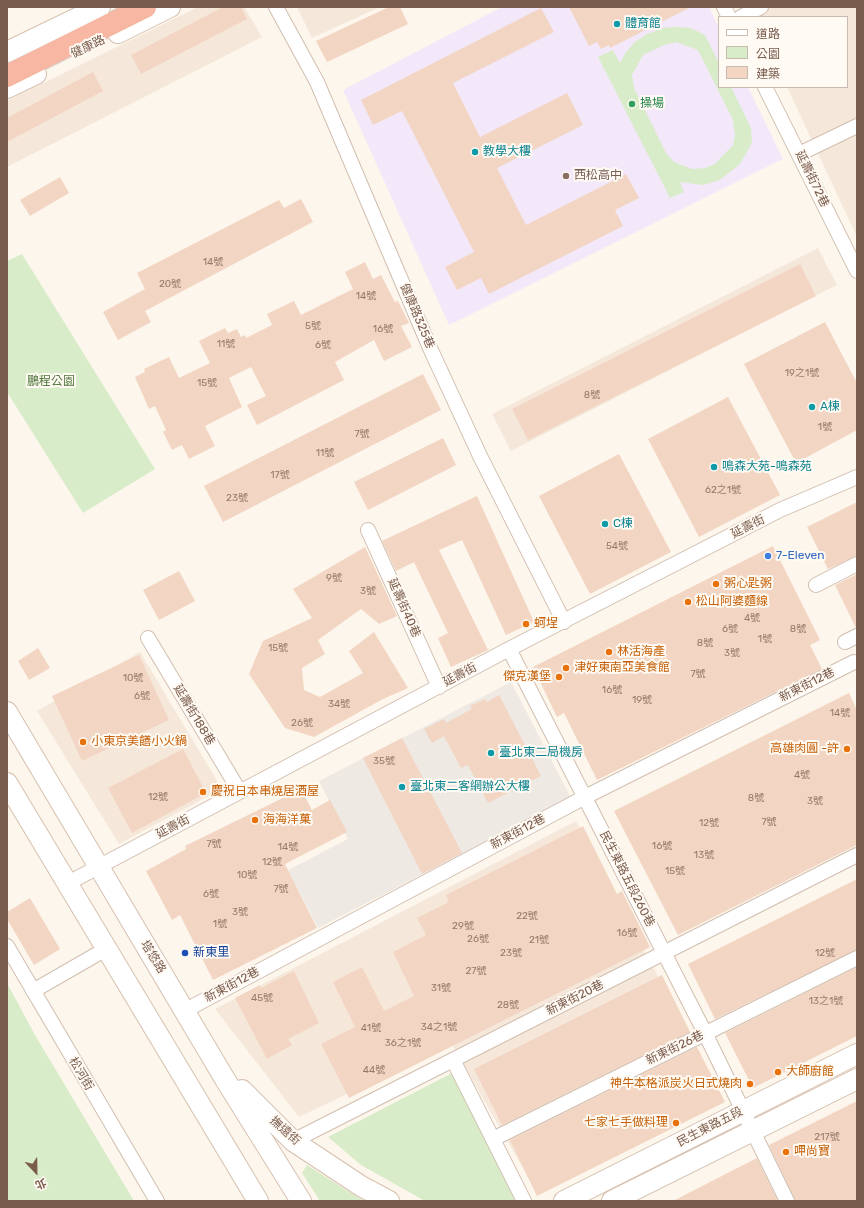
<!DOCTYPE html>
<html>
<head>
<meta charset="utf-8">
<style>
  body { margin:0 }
  #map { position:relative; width:864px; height:1208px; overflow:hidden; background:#fdf6ec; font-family:Rubik,"Noto Sans TC",sans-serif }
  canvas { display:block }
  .frame { position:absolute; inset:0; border:8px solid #7a5c4d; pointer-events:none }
  .legend { position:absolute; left:718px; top:16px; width:130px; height:72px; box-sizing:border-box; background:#fffaf3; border:1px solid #cabbb1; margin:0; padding:5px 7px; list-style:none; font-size:12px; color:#7a5c4d }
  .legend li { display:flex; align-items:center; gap:8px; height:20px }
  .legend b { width:20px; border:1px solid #cabbb1 }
  .north { position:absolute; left:16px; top:1152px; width:40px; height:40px; -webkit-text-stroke:3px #fffaf3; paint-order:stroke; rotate:158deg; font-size:11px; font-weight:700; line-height:16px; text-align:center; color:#7a5c4d }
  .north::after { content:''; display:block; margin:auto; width:14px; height:18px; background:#7a5c4d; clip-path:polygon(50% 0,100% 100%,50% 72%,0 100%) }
</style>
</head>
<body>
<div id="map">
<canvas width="864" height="1208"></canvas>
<div class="frame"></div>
<ul class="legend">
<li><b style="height:5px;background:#fff"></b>道路</li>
<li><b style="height:11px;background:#d8ecc9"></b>公園</li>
<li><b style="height:11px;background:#f3d5c3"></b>建築</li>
</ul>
<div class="north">北</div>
</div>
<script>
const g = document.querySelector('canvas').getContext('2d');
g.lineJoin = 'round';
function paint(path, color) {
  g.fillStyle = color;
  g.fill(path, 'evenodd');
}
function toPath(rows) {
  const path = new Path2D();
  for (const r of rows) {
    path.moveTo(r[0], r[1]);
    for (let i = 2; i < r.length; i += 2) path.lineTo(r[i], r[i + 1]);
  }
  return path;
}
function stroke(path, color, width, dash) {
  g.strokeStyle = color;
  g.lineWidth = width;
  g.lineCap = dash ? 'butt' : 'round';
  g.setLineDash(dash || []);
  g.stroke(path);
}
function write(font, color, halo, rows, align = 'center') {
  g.font = font + ' Rubik,"Noto Sans TC",sans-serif';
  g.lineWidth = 4;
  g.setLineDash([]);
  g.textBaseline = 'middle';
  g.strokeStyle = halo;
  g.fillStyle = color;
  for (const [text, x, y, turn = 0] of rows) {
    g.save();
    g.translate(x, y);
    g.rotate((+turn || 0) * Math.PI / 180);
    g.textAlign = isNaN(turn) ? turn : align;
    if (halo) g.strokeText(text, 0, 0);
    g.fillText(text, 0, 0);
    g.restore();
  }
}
const residential = toPath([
  [198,7,244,7,262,37,7,167,7,101],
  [297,7,380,7,312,38],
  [749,7,857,7,857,237,787,87,847,87,847,17,754,17],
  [818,248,837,285,511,451,492,414],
  [140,652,222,789,119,844,37,711],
  [576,821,723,1100,537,1193,452,1044,299,1117,215,1009]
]);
const industrial = toPath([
  [511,682,571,798,318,928,288,870,348,839,319,781]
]);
const education = toPath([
  [502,7,709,7,719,28,719,87,748,87,783,159,449,325,343,90]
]);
const green = toPath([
  [675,27,691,28,705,35,719,63,719,87,731,87,751,128,752,143,740,164,720,180,703,185,680,182,684,192,670,198,598,57,613,50,620,63,626,52,635,42,647,34,663,28],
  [676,42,698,50,733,120,735,135,733,145,715,164,705,168,692,169,674,162,666,153,634,88,632,75,643,55,664,45],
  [22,254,155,469,83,513,7,392,7,261],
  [7,983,35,1035,134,1201,7,1201],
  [454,1072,516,1201,425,1201,361,1165,328,1137],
  [307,1165,346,1190,364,1201,320,1201,302,1173]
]);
const building = toPath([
  [223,7,241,7,247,19,141,74,131,55],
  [389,7,400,7,408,24,327,62,316,41],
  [569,7,691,7,610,48,609,45,601,49,597,42,589,46],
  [541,8,554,32,453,83,480,137,567,93,583,125,497,168,526,225,626,174,639,198,615,210,623,226,489,294,481,278,457,290,445,267,474,252,402,111,373,125,361,100],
  [93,72,103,91,7,142,7,118],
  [60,177,69,193,30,216,20,200],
  [301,199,313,222,145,311,151,322,118,340,103,312,145,289,137,273,279,200,284,208],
  [365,262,373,279,381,275,395,302,398,301,409,323,401,326,412,347,384,361,374,340,335,362,344,380,257,425,247,405,266,396,251,367,229,378,242,407,205,426,215,446,189,459,182,445,172,450,163,432,166,430,155,406,149,409,135,377,145,372,144,369,169,357,179,378,210,363,199,341,225,328,228,333,237,329,241,337,245,335,246,338,272,325,267,314,294,301,301,315,353,289,345,272],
  [800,264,816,296,528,440,512,409],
  [825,322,857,383,857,430,796,463,744,364],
  [423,374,441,410,223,522,204,486],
  [728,397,780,495,699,537,648,439],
  [443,438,456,465,368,510,354,482],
  [619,454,671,552,590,594,539,496],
  [477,496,534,622,506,635,462,540,439,550,488,650,451,667,438,638,448,633,414,562,396,571,382,541],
  [857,502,857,556,828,569,807,527],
  [773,546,820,640,810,645,822,669,597,780,564,713,557,717,533,667],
  [365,547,397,616,379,624,361,609,318,640,325,654,302,668,304,690,320,697,363,673,349,651,374,632,408,688,383,699,314,737,285,728,249,674,263,641,312,618,293,589],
  [179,571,195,601,159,620,143,590],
  [857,574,857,628,856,628,835,585],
  [38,648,50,668,29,680,18,661],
  [139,655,169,720,82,761,52,696],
  [849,693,857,710,857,845,678,935,614,811],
  [499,695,541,776,488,803,468,765,461,768,444,736,432,743,424,729,444,719,446,723,472,709,470,706,485,699,487,702],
  [402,738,462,853,422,874,363,758],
  [183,749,206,793,132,833,108,788],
  [301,789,312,810,330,800,347,832,285,864,317,928,213,980,180,915,172,920,146,871,186,849,185,846],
  [583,826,617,894,622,891,650,947,349,1098,321,1044,355,1027,333,982,362,967,384,1011,414,996,393,952,426,935,417,918,449,902,446,895],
  [857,879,857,950,715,1019,688,964],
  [30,898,60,949,34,965,7,919,7,912],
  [857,967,857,1036,753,1088,725,1033],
  [294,971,319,1023,288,1039,292,1045,267,1059,235,998,260,985,261,988],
  [662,975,690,1032,502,1125,474,1069],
  [697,1047,725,1102,537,1196,510,1140],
  [857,1101,857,1201,795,1201,769,1145],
  [757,1158,778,1201,673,1201,710,1182]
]);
const street = toPath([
  [276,7,317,82,430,348,480,456,564,622],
  [724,7,729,17],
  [741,17,761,7],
  [765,87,857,271],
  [799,154,857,126],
  [368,530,439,687],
  [816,585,857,564],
  [148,638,240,792],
  [845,642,857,636],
  [509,649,705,1033,787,1201],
  [68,883,509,649,780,510,857,477],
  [7,946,157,1201],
  [33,991,106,949],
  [186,1010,585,797,854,662],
  [453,1060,524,1201],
  [493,1139,857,958],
  [293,1141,857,855]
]);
const secondary = toPath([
  [118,33,170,7],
  [7,52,100,7],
  [7,88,36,74],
  [7,712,226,1081,301,1201],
  [7,783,258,1201],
  [242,1090,293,1141,361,1186,389,1201],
  [564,1201,857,1054],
  [612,1201,857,1079]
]);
const highway = toPath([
  [7,76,145,7]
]);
const markers = [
  [617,24,4,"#0f9aa8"],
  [632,104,4,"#2e9e5b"],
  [475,152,4,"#0f9aa8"],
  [566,176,4,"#8d6e63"],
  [812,407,4,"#0f9aa8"],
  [714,467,4,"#0f9aa8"],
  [605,524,4,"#0f9aa8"],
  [768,556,4,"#3f7fe0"],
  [716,584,4,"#e8710a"],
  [688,602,4,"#e8710a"],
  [526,624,4,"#e8710a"],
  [609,652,4,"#e8710a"],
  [566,668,4,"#e8710a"],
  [559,677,4,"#e8710a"],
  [83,742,4,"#e8710a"],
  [847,749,4,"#e8710a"],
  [491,753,4,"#0f9aa8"],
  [402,787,4,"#0f9aa8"],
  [203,792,4,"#e8710a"],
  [255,820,4,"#e8710a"],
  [185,953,4,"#1a4fb4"],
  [778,1072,4,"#e8710a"],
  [750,1084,4,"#e8710a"],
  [676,1123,4,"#e8710a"],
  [786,1152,4,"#e8710a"]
];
const numberNames = [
  ["14號",213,262],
  ["20號",170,284],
  ["14號",366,296],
  ["5號",313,326],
  ["16號",383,329],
  ["11號",226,344],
  ["6號",323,345],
  ["19之1號",802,373],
  ["15號",207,383],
  ["8號",592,395],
  ["1號",825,427],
  ["7號",362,434],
  ["11號",325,453],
  ["17號",280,475],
  ["62之1號",723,490],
  ["23號",237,498],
  ["54號",617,546],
  ["9號",334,578],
  ["3號",368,591],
  ["4號",752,618],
  ["6號",730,629],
  ["8號",798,629],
  ["1號",765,639],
  ["8號",705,643],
  ["15號",278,648],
  ["3號",732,653],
  ["7號",698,674],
  ["10號",133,678],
  ["16號",612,690],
  ["6號",142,696],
  ["19號",642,700],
  ["34號",339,704],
  ["14號",840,713],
  ["26號",302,723],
  ["35號",384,761],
  ["4號",802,775],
  ["12號",158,797],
  ["8號",756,798],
  ["3號",815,801],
  ["7號",769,822],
  ["12號",709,823],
  ["7號",214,844],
  ["16號",662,846],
  ["14號",288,847],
  ["13號",704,855],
  ["12號",272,862],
  ["15號",675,871],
  ["10號",247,875],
  ["7號",281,889],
  ["6號",211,894],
  ["3號",240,912],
  ["22號",527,916],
  ["1號",220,924],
  ["29號",463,926],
  ["16號",627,933],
  ["26號",478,939],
  ["21號",539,940],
  ["23號",511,953],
  ["12號",825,953],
  ["27號",476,971],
  ["31號",441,988],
  ["45號",262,998],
  ["13之1號",826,1001],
  ["28號",508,1005],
  ["34之1號",439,1027],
  ["41號",371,1028],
  ["36之1號",403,1043],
  ["44號",374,1070],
  ["217號",827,1137]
];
const cultureNames = [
  ["體育館",625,24],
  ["教學大樓",483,152],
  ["A棟",820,407],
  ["鳴森大苑-鳴森苑",722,467],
  ["C棟",613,524],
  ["臺北東二局機房",499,753],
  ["臺北東二客網辦公大樓",410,787]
];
const streetNames = [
  ["健康路",88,47,-26],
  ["延壽街72巷",812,179,64],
  ["健康路325巷",417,316,67],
  ["延壽街",748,527,-27],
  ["延壽街40巷",404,608,66],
  ["延壽街",460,675,-28],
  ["新東街12巷",807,685,-27],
  ["延壽街188巷",194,715,59],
  ["延壽街",173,827,-28],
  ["新東街12巷",518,832,-28],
  ["民生東路五段260巷",627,879,63],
  ["塔悠路",153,957,58],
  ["新東街12巷",232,985,-28],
  ["新東街20巷",575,998,-27],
  ["新東街26巷",675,1048,-26],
  ["松河街",81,1074,59],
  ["民生東路五段",710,1127,-27],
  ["撫遠街",285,1131,42]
];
const leisureNames = [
  ["操場",640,104]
];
const educationNames = [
  ["西松高中",574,176]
];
const parkNames = [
  ["鵬程公園",51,382]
];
const shopNames = [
  ["7-Eleven",776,556]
];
const foodNames = [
  ["粥心匙粥",724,584],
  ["松山阿婆麵線",696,602],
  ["蚵埕",534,624],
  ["林活海產",617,652],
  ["津好東南亞美食館",574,668],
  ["傑克漢堡",551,677,"right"],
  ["小東京美饍小火鍋",91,742],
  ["高雄肉圓 -許",839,749,"right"],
  ["慶祝日本串燒居酒屋",211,792],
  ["海海洋菓",263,820],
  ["大師廚館",786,1072],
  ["神牛本格派炭火日式燒肉",742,1084,"right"],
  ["七家七手做料理",668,1123,"right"],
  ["呷尚寶",794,1152]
];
const transitNames = [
  ["新東里",193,953]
];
paint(residential, '#f5e8da');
paint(industrial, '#efe9e4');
paint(education, '#f3e8fa');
paint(green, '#d8ecc9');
paint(building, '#f3d5c3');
stroke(street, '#d1beb0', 16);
stroke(secondary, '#d6c0b0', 22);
stroke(highway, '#dad1cd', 24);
stroke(street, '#fff', 14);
stroke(secondary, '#fff', 20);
stroke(highway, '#f7b7a3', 22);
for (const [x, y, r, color] of markers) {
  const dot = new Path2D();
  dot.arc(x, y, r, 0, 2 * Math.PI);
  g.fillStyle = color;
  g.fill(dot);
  stroke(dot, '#fffaf3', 1.5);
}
write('10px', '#987a6a', null, numberNames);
write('12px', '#0d838f', '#fffaf3', cultureNames, 'left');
write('12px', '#7a5c4d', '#fffaf3', streetNames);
write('12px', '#27864d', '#fffaf3', leisureNames, 'left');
write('12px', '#785e54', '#fffaf3', educationNames, 'left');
write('12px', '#537a41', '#fffaf3', parkNames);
write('12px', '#366cbe', '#fffaf3', shopNames, 'left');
write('12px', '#c56008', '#fffaf3', foodNames, 'left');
write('12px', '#164399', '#fffaf3', transitNames, 'left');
</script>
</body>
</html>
